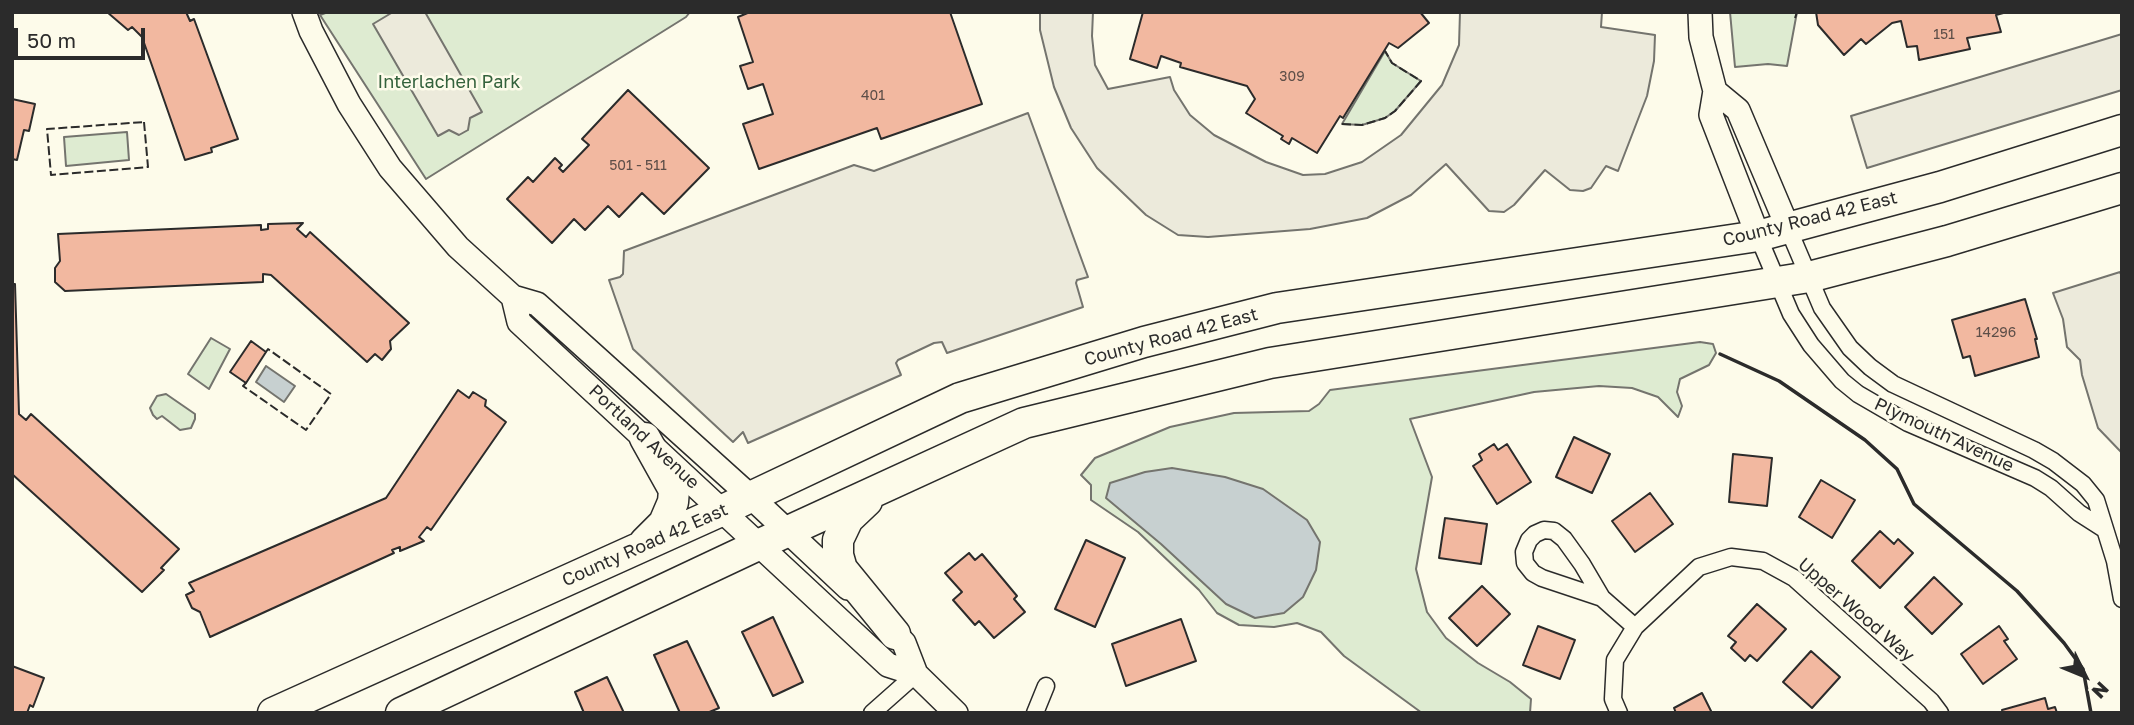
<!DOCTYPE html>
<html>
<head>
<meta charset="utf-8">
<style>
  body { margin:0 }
  #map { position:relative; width:2134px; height:725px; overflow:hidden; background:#fdfbea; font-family:"Golos Text",sans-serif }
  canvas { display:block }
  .frame { position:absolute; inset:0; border:14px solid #2b2b2b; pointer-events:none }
  .north { position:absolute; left:2050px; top:641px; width:70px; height:70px; -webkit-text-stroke:5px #fdfbea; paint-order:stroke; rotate:133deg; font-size:19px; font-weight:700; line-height:28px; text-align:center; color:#2b2b2b }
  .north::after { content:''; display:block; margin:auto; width:24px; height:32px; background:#2b2b2b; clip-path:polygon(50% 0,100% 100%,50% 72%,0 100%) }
  .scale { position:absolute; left:14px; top:28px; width:131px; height:32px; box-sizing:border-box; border:4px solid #2b2b2b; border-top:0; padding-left:9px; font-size:21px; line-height:24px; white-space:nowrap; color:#2b2b2b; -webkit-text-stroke:5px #fdfbea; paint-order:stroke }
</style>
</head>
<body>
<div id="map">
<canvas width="2134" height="725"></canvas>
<div class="frame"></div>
<div class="north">N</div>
<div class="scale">50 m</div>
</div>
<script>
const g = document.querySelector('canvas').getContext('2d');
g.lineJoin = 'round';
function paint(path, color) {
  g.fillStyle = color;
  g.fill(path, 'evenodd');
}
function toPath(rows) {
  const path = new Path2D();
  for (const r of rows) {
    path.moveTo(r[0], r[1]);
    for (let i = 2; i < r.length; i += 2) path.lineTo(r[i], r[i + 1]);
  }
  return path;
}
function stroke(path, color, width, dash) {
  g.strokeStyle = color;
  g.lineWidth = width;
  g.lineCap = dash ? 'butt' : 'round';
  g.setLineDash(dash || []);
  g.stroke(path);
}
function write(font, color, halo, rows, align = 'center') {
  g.font = font + ' "Golos Text",sans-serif';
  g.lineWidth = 5;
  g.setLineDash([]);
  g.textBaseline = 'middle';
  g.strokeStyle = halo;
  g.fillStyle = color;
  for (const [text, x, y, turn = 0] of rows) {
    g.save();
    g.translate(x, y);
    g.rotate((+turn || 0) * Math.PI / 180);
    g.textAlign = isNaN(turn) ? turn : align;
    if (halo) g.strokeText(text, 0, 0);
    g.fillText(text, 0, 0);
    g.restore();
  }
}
const green = toPath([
  [328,12,690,12,686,17,426,179,320,15,328,12],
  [1730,12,1797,12,1787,66,1768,64,1735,67,1730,12],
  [1385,51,1392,63,1421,81,1395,111,1385,118,1362,125,1342,124,1385,51],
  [127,132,129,160,66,166,64,137,127,132],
  [211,338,230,349,209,389,188,374,211,338],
  [1700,342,1713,344,1716,353,1709,365,1680,379,1677,392,1682,406,1678,417,1658,397,1632,388,1599,386,1534,392,1410,419,1432,477,1416,569,1427,612,1446,638,1478,663,1510,682,1531,699,1530,713,1422,713,1344,656,1321,632,1297,623,1274,627,1239,625,1217,613,1199,590,1138,532,1091,500,1091,485,1081,475,1095,458,1170,427,1234,413,1309,411,1319,404,1330,390,1700,342],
  [166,394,195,414,195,419,191,428,180,430,162,416,157,419,153,415,150,408,157,396,166,394]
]);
const parking = toPath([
  [393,12,425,12,482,112,470,118,468,130,459,135,449,130,438,136,373,24,393,12],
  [1040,12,1093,12,1092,36,1095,65,1108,89,1170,77,1174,90,1190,115,1214,135,1266,162,1303,175,1325,174,1362,162,1401,135,1442,85,1459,45,1460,12,1602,12,1601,27,1655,35,1654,61,1647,96,1618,171,1606,166,1591,188,1583,191,1570,190,1545,170,1514,205,1504,212,1489,211,1446,164,1411,195,1367,218,1310,229,1208,237,1178,235,1146,215,1097,168,1071,128,1054,87,1040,30,1040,12],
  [2122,34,2122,90,1867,168,1851,116,2122,34],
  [1028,113,1088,277,1077,280,1076,283,1083,307,947,353,942,342,934,343,898,360,896,363,901,375,748,443,743,432,733,442,633,349,609,280,620,277,623,274,624,251,854,165,874,171,1028,113],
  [2120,272,2122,277,2122,453,2098,428,2082,375,2080,360,2067,347,2063,319,2053,293,2120,272]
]);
const water = toPath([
  [266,366,295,386,284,402,256,382,266,366],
  [1172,468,1225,477,1263,489,1307,520,1320,542,1316,570,1303,597,1284,613,1255,618,1226,604,1161,544,1106,498,1110,483,1145,472,1172,468]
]);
const building = toPath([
  [107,12,186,12,190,21,194,19,238,139,211,148,212,152,185,160,142,37,132,27,128,30,107,12],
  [750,12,950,12,982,104,881,139,877,128,759,169,743,124,773,114,763,84,748,89,740,66,753,62,738,17,750,12],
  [1143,12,1420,12,1429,23,1398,48,1389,43,1343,118,1340,116,1317,153,1292,138,1289,144,1281,139,1283,136,1246,113,1255,99,1247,86,1180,67,1181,63,1161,56,1157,68,1130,59,1143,12],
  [1816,12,2007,12,1996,15,2001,32,1967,38,1970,49,1919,60,1917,46,1907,47,1901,21,1892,23,1866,44,1861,39,1844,55,1818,25,1816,12],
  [628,90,709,168,664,214,642,193,619,217,608,206,585,230,574,219,552,243,507,199,528,177,533,182,555,158,562,165,559,168,563,172,589,145,582,139,628,90],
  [12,99,35,104,29,131,24,130,17,160,12,159,12,99],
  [303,223,297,229,306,237,310,232,409,323,390,341,391,349,382,360,375,354,367,362,271,275,263,274,263,282,65,291,55,282,55,268,60,261,58,234,261,225,261,230,268,229,268,224,303,223],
  [12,284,15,284,19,414,26,420,31,414,179,549,161,568,164,570,142,592,12,474,12,284],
  [2025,299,2037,339,2035,339,2039,357,1975,376,1970,356,1963,358,1952,320,2025,299],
  [251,341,266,352,246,383,230,372,251,341],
  [458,390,469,398,473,392,486,400,485,406,506,422,431,530,427,527,419,537,424,541,400,551,400,547,392,550,394,553,210,637,200,612,192,608,186,595,194,591,189,583,386,498,458,390],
  [1574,437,1610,454,1592,493,1556,477,1574,437],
  [1494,444,1498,450,1507,444,1531,482,1497,504,1473,466,1482,460,1479,454,1494,444],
  [1733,454,1772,458,1767,506,1729,502,1733,454],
  [1821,480,1855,500,1832,538,1799,517,1821,480],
  [1650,493,1673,524,1635,552,1612,521,1650,493],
  [1445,518,1487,524,1481,564,1439,558,1445,518],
  [1880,531,1894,544,1898,539,1913,553,1880,588,1852,561,1880,531],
  [1086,540,1125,558,1095,627,1055,609,1086,540],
  [969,553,975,560,982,554,1017,596,1014,599,1025,612,994,638,979,621,975,625,953,600,962,592,945,573,969,553],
  [1934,577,1962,604,1932,634,1905,607,1934,577],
  [1482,586,1510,614,1477,646,1449,618,1482,586],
  [1757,604,1786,629,1757,661,1750,655,1745,661,1731,648,1736,642,1728,636,1757,604],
  [773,617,803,682,773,696,742,632,773,617],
  [1181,619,1196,661,1126,686,1112,644,1181,619],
  [1538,626,1575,640,1560,679,1523,665,1538,626],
  [1999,626,2008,639,2004,641,2017,659,1983,684,1961,654,1999,626],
  [687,641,719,708,707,713,680,713,654,655,687,641],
  [1811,651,1840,677,1812,708,1783,682,1811,651],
  [12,666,44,678,33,707,30,705,27,713,12,713,12,666],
  [607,677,624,713,584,713,575,692,607,677],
  [1702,693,1712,713,1676,713,1674,708,1702,693],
  [2045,698,2048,709,2055,707,2057,713,2003,713,2002,710,2045,698]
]);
const street = toPath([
  [1788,228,1822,308,1850,348,1870,367,1893,384,2034,450,2053,461,2083,484,2096,500,2115,561,2122,599],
  [1758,236,1791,314,1811,345,1842,381,1858,394,1908,423,2035,478,2051,488,2079,513,2104,529],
  [1602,598,1542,578,1533,573,1525,563,1524,552,1529,540,1535,534,1544,530,1554,531,1564,539,1582,564,1602,598,1635,627],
  [872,713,916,674],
  [1035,713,1046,686],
  [1619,713,1613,699,1615,660,1635,627,1699,567,1731,557,1763,561,1794,578,1931,701,1940,713]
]);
const secondary = toPath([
  [304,12,311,31,349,104,390,168,458,247,513,297,537,304,751,497,848,588],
  [1700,12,1701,37,1715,91,1711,115,1758,236],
  [1715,91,1738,110,1788,228],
  [513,297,519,322,888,665,916,674],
  [885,624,904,643,916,674,956,713]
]);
const highway = toPath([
  [645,438,674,490,673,502,664,523,645,542],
  [867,501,848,519,838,540,838,555,842,569,895,634],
  [273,713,723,510,960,398,1144,342,1277,308,1758,236,1940,187,2122,130],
  [401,713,758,545,1024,423,1270,363,1809,277,1947,241,2122,188]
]);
const fence = toPath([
  [1795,18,1797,12],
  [144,122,148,167,51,175,47,129,144,122],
  [1342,124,1362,125,1385,118,1395,111,1421,81,1392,63,1385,51],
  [246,383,243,386,306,430,331,394,268,349,266,352]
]);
const wall = toPath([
  [1720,354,1779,381,1865,440,1897,469,1914,504,2017,591,2064,643,2083,669,2091,713]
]);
const numberNames = [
  ["151",1944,35],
  ["309",1292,77],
  ["401",873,96],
  ["501 - 511",638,166],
  ["14296",1996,333]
];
const parkNames = [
  ["Interlachen Park",449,82]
];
const streetNames = [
  ["County Road 42 East",1810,219,-14],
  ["County Road 42 East",1171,337,-15],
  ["Plymouth Avenue",1944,435,25],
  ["Portland Avenue",644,437,43],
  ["County Road 42 East",645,545,-24],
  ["Upper Wood Way",1856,610,41]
];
paint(green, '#deebd1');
stroke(green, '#74746e', 2);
paint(parking, '#eceadb');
stroke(parking, '#74746e', 2);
paint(water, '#c7d0d0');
stroke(water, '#74746e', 2);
paint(building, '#f2b8a0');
stroke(building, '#2b2b2b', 2);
stroke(street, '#2b2b2b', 19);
stroke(secondary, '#2b2b2b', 26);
stroke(highway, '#2b2b2b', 33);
stroke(street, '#fdfbea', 16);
stroke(secondary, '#fdfbea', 23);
stroke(highway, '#fdfbea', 30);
stroke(fence, '#2b2b2b', 2, [9, 3.5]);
stroke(wall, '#2b2b2b', 3.5);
write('14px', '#5d4e48', null, numberNames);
write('18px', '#34623c', '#fdfbea', parkNames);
write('18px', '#2b2b2b', '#fdfbea', streetNames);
</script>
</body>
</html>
